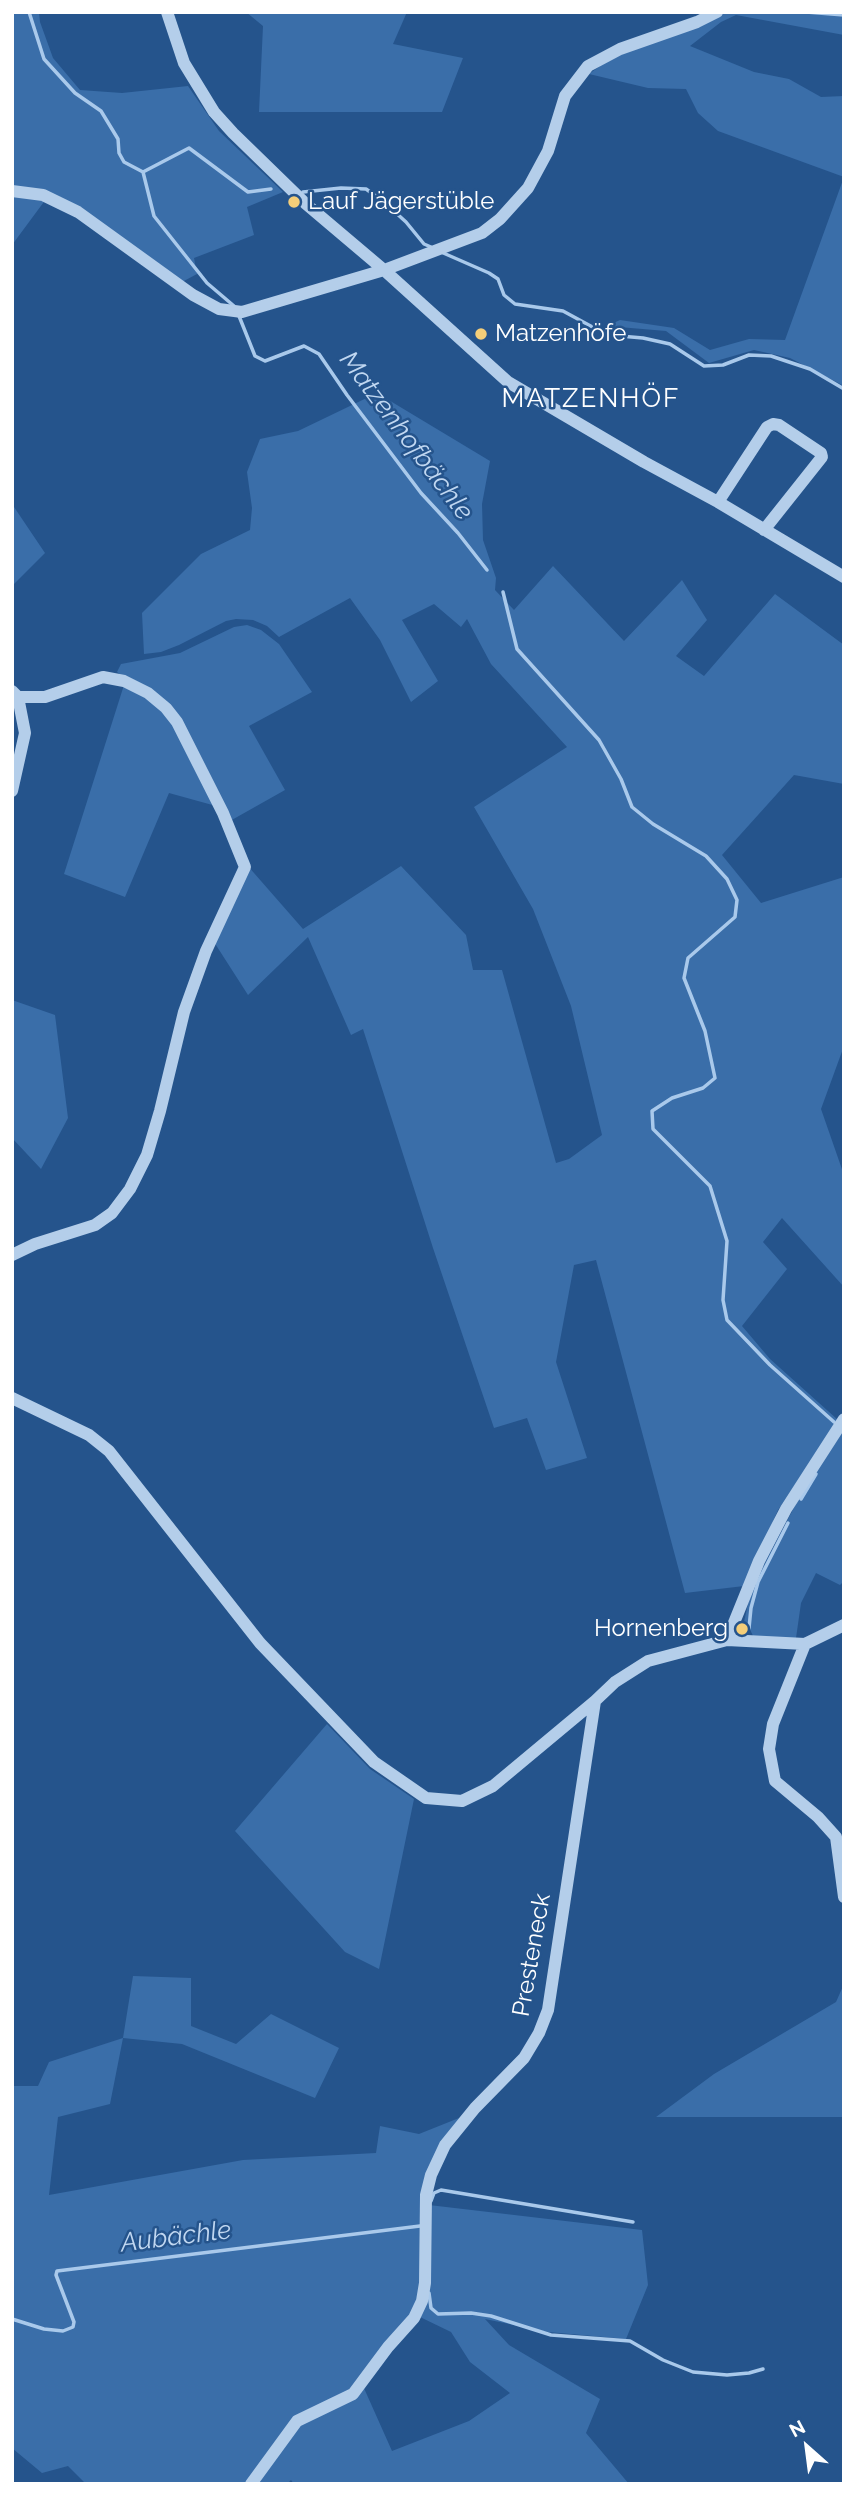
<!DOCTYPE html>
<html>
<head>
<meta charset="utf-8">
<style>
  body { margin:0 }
  #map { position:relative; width:856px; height:2496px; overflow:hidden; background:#25548c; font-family:Raleway,sans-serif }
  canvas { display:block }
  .frame { position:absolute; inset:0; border:14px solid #fff; pointer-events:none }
  .north { position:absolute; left:772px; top:2412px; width:70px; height:70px; -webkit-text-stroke:5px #25548c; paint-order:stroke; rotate:332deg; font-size:19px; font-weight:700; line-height:28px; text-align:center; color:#fff }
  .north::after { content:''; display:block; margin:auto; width:24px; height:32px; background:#fff; clip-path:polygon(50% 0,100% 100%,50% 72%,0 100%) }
</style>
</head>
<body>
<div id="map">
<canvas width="856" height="2496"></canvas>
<div class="frame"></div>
<div class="north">N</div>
</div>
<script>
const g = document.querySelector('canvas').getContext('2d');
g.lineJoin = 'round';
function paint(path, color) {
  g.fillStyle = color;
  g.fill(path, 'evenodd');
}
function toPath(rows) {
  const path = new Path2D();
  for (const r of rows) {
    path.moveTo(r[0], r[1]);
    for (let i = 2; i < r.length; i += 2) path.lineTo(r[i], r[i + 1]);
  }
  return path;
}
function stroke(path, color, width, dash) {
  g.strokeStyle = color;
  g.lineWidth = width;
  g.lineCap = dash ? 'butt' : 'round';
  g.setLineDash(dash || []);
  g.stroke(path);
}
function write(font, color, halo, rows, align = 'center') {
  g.font = font + ' Raleway,sans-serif';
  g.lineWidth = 5;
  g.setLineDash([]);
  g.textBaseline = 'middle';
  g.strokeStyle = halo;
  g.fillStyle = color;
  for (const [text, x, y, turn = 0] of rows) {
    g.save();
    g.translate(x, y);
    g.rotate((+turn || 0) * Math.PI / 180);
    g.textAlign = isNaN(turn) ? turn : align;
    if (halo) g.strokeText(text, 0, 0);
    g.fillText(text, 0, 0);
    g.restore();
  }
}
const green = toPath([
  [12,12,39,12,40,22,53,58,80,90,122,93,188,86,219,131,283,192,247,207,254,235,194,258,197,274,182,282,49,195,12,245],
  [246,12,407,12,393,44,463,58,442,112,259,112,263,26],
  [723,12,844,12,844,35,736,15,721,22,690,46,754,72,789,79,821,97,844,96,844,386,790,358,754,350,709,363,666,331,607,326,620,320,674,328,710,350,749,339,785,340,844,177,718,131,698,113,686,89,648,88,589,74,611,58],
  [377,393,490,461,482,504,483,540,496,578,495,590,514,610,553,566,624,641,682,580,707,620,676,656,704,676,775,594,844,645,844,784,794,775,722,855,761,903,844,877,844,1046,821,1109,844,1175,844,1287,782,1218,763,1242,787,1269,742,1326,770,1359,838,1420,778,1510,744,1586,685,1593,596,1260,574,1265,556,1362,587,1458,546,1470,527,1418,494,1428,433,1248,363,1029,351,1035,308,937,248,995,214,942,247,865,303,929,401,866,466,935,473,970,502,970,556,1163,569,1159,602,1135,571,1006,533,909,474,807,567,747,491,664,467,619,461,627,434,604,402,620,438,681,411,702,380,640,350,598,279,637,267,626,253,620,236,619,226,621,179,645,161,652,144,654,142,613,201,554,250,530,252,508,247,472,260,439,298,431],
  [12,504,45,553,12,586],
  [247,625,261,630,279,644,312,692,249,726,285,790,230,821,180,718,117,672,121,664,180,653,234,627],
  [124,685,144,695,174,723,216,806,169,793,125,897,64,874],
  [12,1000,55,1015,68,1118,41,1169,12,1138],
  [844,1425,844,1581,840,1585,816,1573,801,1603,796,1638,754,1638,747,1623,744,1622,751,1590,801,1494],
  [327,1724,370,1769,414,1799,379,1969,345,1952,235,1831],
  [133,1976,191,1978,191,2026,236,2044,271,2014,339,2048,315,2098,182,2044,123,2038,110,2104,58,2117,49,2195,243,2160,376,2153,380,2126,419,2134,464,2116,430,2171,420,2298,412,2313,359,2377,392,2451,469,2421,510,2393,470,2362,451,2332,420,2317,429,2205,642,2230,648,2285,626,2339,548,2332,485,2319,509,2345,600,2399,586,2433,629,2484,294,2484,291,2480,287,2484,86,2484,68,2466,42,2473,12,2448,12,2086,38,2086,49,2062,123,2038],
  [844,1984,844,2117,656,2117,714,2074,836,2002]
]);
const stream = toPath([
  [29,12,44,59,75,93,101,111,118,139,119,153,124,162,143,172],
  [806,12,844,15],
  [143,172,154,216,207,283,234,306],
  [143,172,189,148,248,192,271,189],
  [303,192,341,188,366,189,384,202,406,222,424,244,431,247],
  [441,252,489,273,498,279,504,295,515,304,563,311,598,330,620,336,643,338,670,344,704,366,723,365,749,355,771,356,810,369,844,389],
  [239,316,255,356,265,361,304,346,319,354,347,395,421,493,458,533,487,570],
  [503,592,517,649,599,740,621,779,632,807,653,824,706,856,727,879,737,900,735,917,688,958,684,978,705,1031,715,1078,703,1088,672,1098,652,1111,653,1129,710,1186,727,1241,723,1300,727,1320,770,1365,834,1422],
  [801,1499,816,1474],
  [749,1628,751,1608,758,1582,788,1523],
  [431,2201,434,2193,441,2190,633,2222],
  [429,2293,431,2308,438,2314,471,2313,491,2316,551,2335,630,2341,663,2360,693,2372,727,2375,749,2373,763,2369],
  [12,2319,44,2329,63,2331,73,2327,74,2322,56,2275,57,2271,420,2226]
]);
const minor = toPath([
  [167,12,184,63,214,112,233,133,306,204,384,270,508,382,644,462,718,502,844,577],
  [12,191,43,195,78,212,193,295,219,309,242,312,384,270,482,233,500,219,528,188,548,151,565,96,588,66,620,49,697,22,717,12],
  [718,502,767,427,773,424,779,425,821,453,822,457,764,530],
  [12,691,18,697,25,733,12,791],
  [12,1255,35,1244,95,1225,112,1213,130,1189,147,1155,160,1111,184,1012,206,951,245,867,223,813,177,722,166,708,148,693,124,681,103,677,45,697,18,697],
  [12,1398,89,1435,109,1451,260,1643,374,1762,426,1798,462,1801,493,1786,595,1701,615,1682,648,1661,727,1640,805,1644,844,1625],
  [727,1640,759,1561,786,1509,844,1419],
  [805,1644,773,1724,769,1749,775,1781,818,1817,836,1837,844,1897],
  [251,2484,297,2421,353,2394,388,2347,414,2318,422,2301,425,2283,426,2195,431,2175,445,2145,475,2108,524,2058,539,2033,548,2010,595,1701]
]);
const markers = [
  [294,202,7,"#f4ce79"],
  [481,334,7,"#f4ce79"],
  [742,1629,7,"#f4ce79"]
];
const poiNames = [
  ["Lauf Jägerstüble",308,202],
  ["Matzenhöfe",495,334],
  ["Hornenberg",728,1629,"right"]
];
const streetNames = [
  ["Presteneck",532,1955,-80]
];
const neighbourhoodNames = [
  ["MATZENHÖF",591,399]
];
const waterNames = [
  ["Matzenhofbächle",406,436,53],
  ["Aubächle",176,2237,-7]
];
paint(green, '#3a6ea9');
stroke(stream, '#a9c9eb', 3.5);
stroke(minor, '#b4ceea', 12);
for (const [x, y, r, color] of markers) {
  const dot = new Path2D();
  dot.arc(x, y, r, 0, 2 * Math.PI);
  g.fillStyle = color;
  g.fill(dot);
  stroke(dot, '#25548c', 2.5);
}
write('24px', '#fff', '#25548c', poiNames, 'left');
write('24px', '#fff', '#25548c', streetNames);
g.letterSpacing = '2px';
write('26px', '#fff', '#25548c', neighbourhoodNames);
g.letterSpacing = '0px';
write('italic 26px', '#c0d7f1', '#25548c', waterNames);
</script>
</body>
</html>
